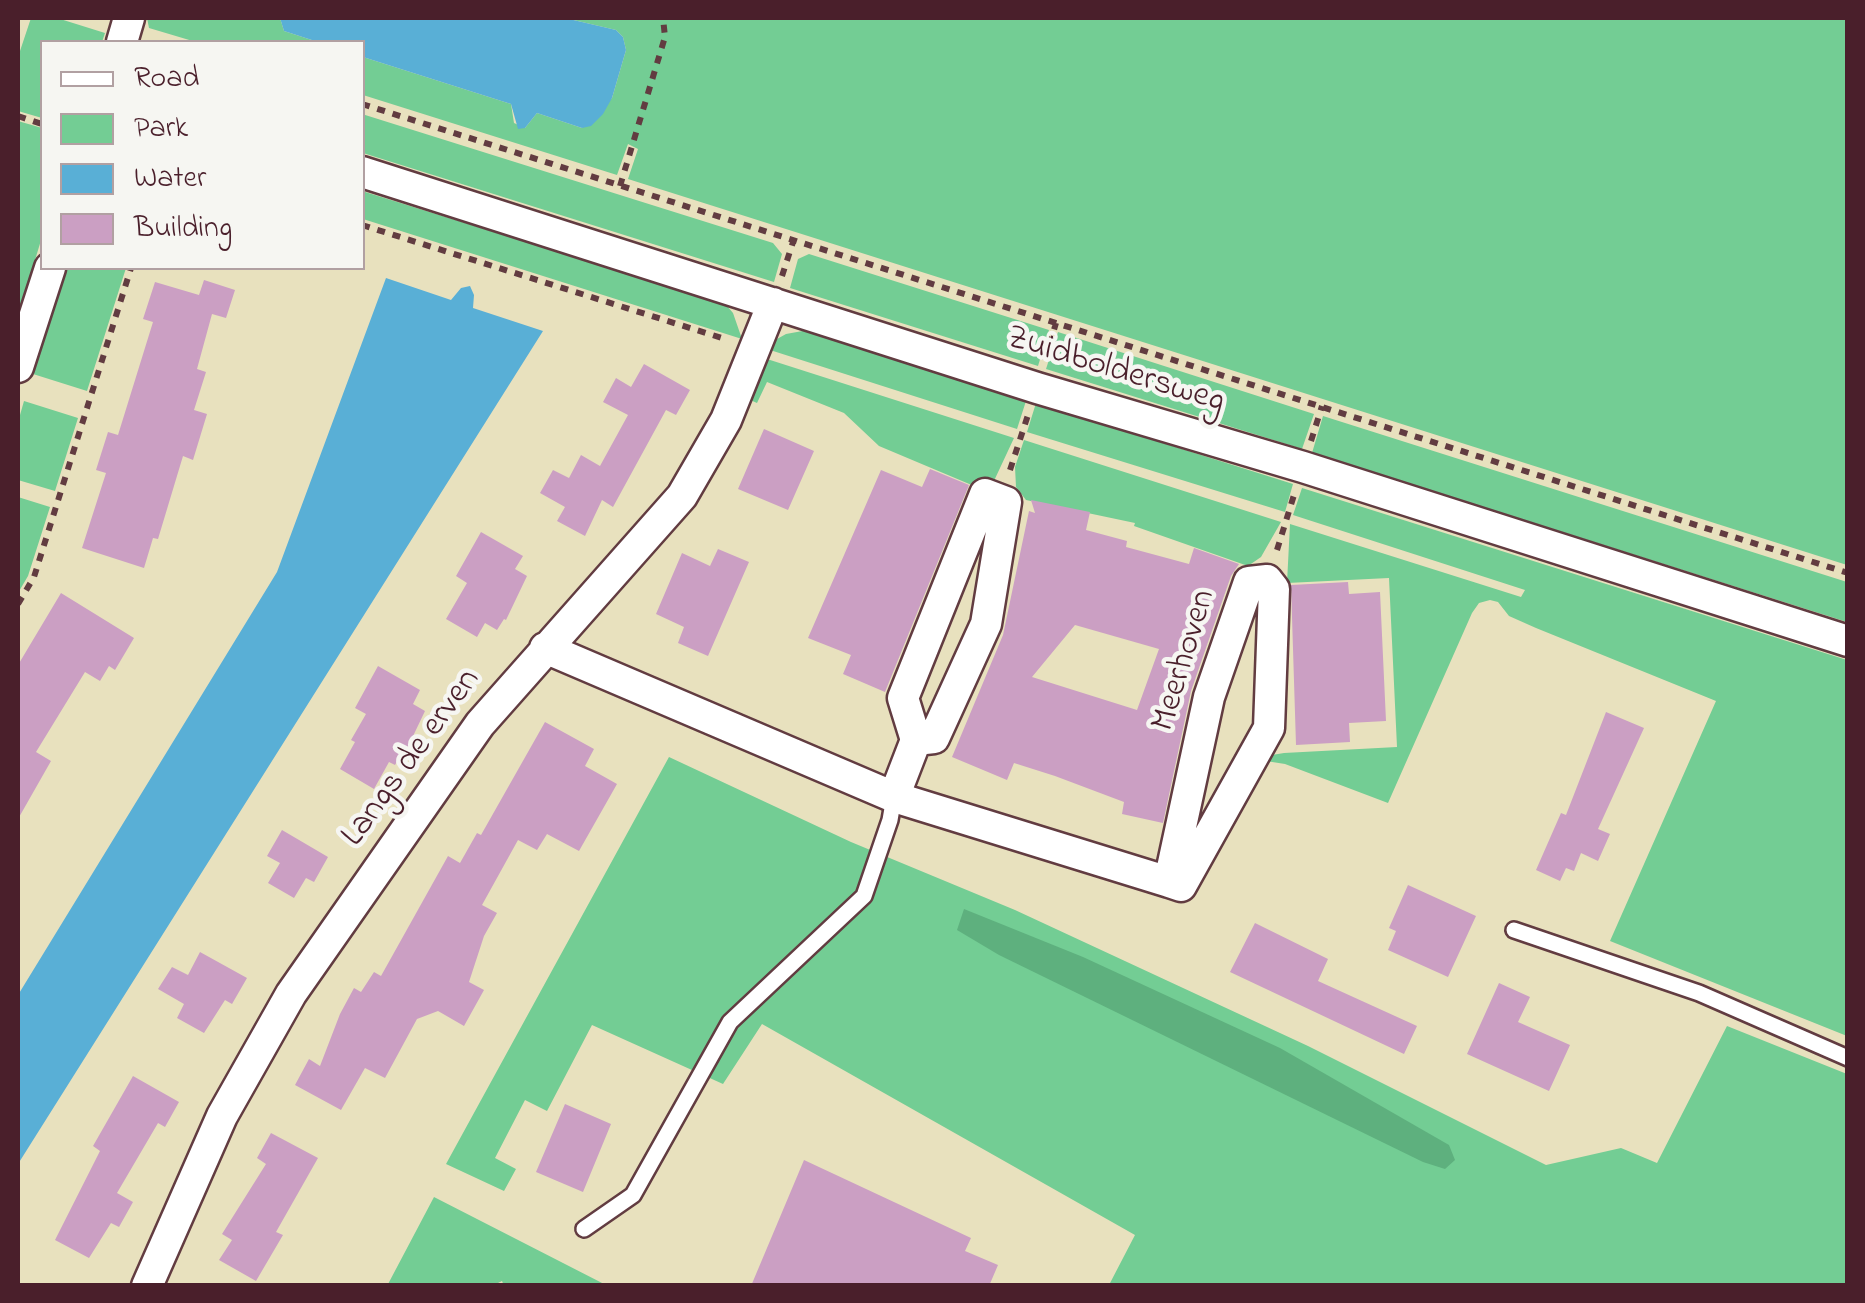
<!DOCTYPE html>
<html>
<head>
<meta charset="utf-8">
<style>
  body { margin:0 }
  #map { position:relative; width:1865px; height:1303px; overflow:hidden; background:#e8e1be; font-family:"Indie Flower",sans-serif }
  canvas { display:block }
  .frame { position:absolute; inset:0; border:20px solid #4a1f2b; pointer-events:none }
  .legend { position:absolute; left:40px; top:40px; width:325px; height:230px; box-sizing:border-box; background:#f6f6f2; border:2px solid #b1a0a2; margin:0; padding:12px 18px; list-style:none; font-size:30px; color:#4a1f2b }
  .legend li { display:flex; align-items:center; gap:20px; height:50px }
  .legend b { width:50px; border:2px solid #b1a0a2 }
</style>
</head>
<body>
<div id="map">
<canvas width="1865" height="1303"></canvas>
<div class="frame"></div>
<ul class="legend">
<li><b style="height:12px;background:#fff"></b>Road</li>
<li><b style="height:28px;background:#73cd94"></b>Park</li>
<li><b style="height:28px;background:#59afd6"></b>Water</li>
<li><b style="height:28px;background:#cb9fc3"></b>Building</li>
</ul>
</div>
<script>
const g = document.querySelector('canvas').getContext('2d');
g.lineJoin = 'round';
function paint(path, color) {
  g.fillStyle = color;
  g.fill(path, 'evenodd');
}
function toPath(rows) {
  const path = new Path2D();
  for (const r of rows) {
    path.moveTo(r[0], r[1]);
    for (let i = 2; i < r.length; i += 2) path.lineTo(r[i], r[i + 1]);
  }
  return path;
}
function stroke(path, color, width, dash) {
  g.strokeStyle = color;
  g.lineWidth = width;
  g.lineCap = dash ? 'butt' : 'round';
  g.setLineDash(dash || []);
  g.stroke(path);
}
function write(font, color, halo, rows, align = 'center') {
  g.font = font + ' "Indie Flower",sans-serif';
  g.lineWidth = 9;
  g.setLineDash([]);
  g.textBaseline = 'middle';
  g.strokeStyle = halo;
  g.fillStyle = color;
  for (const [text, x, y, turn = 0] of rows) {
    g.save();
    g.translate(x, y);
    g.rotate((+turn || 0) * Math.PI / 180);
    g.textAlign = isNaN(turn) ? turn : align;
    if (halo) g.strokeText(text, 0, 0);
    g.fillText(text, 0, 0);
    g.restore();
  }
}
const green = toPath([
  [31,18,57,18,105,33,102,42,42,42,42,118,18,111,18,57],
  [147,18,280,18,284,31,318,42,196,42,149,28],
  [565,18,1847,18,1847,565,628,179,638,149,628,144,617,175,363,95,363,57,511,104,514,123,525,128,537,113,582,128,612,98,626,50,623,37,616,30],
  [362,114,773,243,782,254,774,282,363,153],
  [18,121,42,128,42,237,18,316],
  [362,191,716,301,727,306,733,313,742,339,363,219],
  [809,254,1049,330,1038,366,790,288,798,259],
  [67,268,126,268,87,391,33,374],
  [808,330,1026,401,1017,429,770,350,777,339,786,334],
  [1058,332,1314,414,1302,449,1046,369],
  [767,359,1014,438,993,483,974,486,879,446,844,413,767,382,757,403,748,399],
  [24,401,78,418,55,491,18,480,18,422],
  [1036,403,1293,484,1285,512,1027,432],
  [1323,416,1847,582,1847,622,1312,453],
  [1024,440,1281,522,1261,557,1248,566,1134,526,1135,523,1026,500,1016,487,1015,467],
  [1302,488,1847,660,1847,1036,1610,941,1716,701,1536,628,1509,616,1498,602,1490,600,1479,603,1472,613,1388,803,1285,764,1266,761,1272,755,1284,753,1397,747,1389,578,1287,583,1290,524,1521,597,1525,590,1293,515],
  [18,497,50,507,28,576,18,593],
  [669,757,851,842,1015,910,1308,1046,1546,1165,1621,1148,1657,1163,1727,1026,1847,1074,1847,1285,1109,1285,1135,1235,762,1024,723,1084,592,1025,547,1111,525,1100,495,1158,516,1169,504,1191,446,1164],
  [434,1197,606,1285,504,1286,502,1281,492,1286,387,1286]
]);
const forest = toPath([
  [964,909,1083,957,1280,1048,1449,1145,1455,1160,1445,1169,1423,1162,999,955,957,930]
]);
const water = toPath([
  [280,18,565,18,616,30,623,37,626,50,612,98,603,114,591,126,582,128,537,113,525,128,518,129,511,104,363,57,362,42,318,42,284,31],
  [386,278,451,300,461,288,470,286,474,295,473,308,543,331,18,1164,18,995,277,572]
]);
const building = toPath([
  [204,280,235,290,226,318,212,314,197,369,206,372,194,410,207,414,193,460,183,456,158,539,153,538,144,568,82,548,106,473,96,470,108,432,118,435,153,322,143,319,155,282,199,295],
  [644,364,690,390,676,415,666,410,613,507,602,500,585,536,557,521,565,507,540,493,553,470,569,478,581,455,600,466,628,415,603,402,616,378,631,387],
  [764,429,814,451,788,510,738,489],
  [930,469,969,485,885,692,843,674,851,655,808,638,881,470,922,487],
  [1031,500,1090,512,1086,530,1127,541,1126,547,1189,564,1194,548,1239,564,1231,576,1191,691,1163,823,1122,814,1124,802,1055,776,1014,763,1007,780,952,757,1003,635,1029,511,1035,513],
  [1075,625,1159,649,1137,710,1032,677],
  [481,532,523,556,515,569,527,576,506,620,504,619,497,630,485,623,477,637,446,619,467,583,456,576],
  [718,549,749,562,708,656,678,643,684,627,656,614,682,553,710,566],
  [1348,582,1349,594,1380,592,1386,721,1349,723,1350,742,1296,745,1291,585],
  [61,593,134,638,115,670,109,666,100,681,85,672,36,752,51,761,18,819,18,665],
  [378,666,420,690,413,704,425,711,404,755,401,754,395,765,389,762,374,789,340,769,355,742,351,740,366,714,355,708],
  [1606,712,1644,728,1598,829,1610,834,1598,861,1581,853,1574,871,1566,868,1560,881,1536,870,1561,813,1566,815],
  [545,722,594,749,585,766,617,784,579,851,547,834,537,850,518,840,482,905,497,913,484,936,469,982,484,990,464,1026,438,1011,417,1019,385,1078,365,1068,341,1110,295,1085,309,1059,320,1066,340,1014,354,988,361,992,374,972,381,976,448,856,460,863,477,833,481,835],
  [282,830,328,857,314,882,306,878,294,898,268,883,280,863,267,856],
  [1408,885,1476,916,1448,977,1388,950,1396,931,1389,928],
  [1255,923,1328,959,1318,981,1417,1026,1404,1054,1230,972],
  [200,952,247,978,232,1004,225,1000,204,1033,177,1018,184,1004,158,989,172,967,188,975],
  [1499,983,1530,997,1518,1022,1570,1045,1549,1091,1467,1054],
  [133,1076,179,1102,165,1127,158,1123,117,1193,133,1202,119,1227,111,1223,89,1258,55,1240,100,1151,93,1146],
  [565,1104,611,1124,583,1192,536,1172],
  [271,1133,318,1158,276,1232,283,1235,256,1281,219,1260,232,1240,222,1234,266,1164,257,1158],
  [804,1160,971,1238,965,1251,998,1265,989,1286,751,1286]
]);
const path = toPath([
  [362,104,1848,573],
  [18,116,42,124],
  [620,186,665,37,663,18],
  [362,225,725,339],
  [782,276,794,239],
  [1045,360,1056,323],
  [1311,441,1322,406],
  [1010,470,1028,415],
  [1277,550,1294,495],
  [18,604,34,577,131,268]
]);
const lane = toPath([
  [1514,930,1699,993,1848,1058],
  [584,1229,633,1195,730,1022,864,896,890,820,894,797]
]);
const street = toPath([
  [122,42,129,18],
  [362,172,1037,388,1303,467,1848,641],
  [18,367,50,268],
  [545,648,894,797,1169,882,1209,697,1249,582,1267,580,1274,589,1269,728,1181,886,1169,882],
  [894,797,916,740,903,698,985,494,1006,502,986,624,934,738,916,740],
  [147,1286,222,1116,291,994,480,724,682,496,726,420,773,303]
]);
const streetNames = [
  ["Zuidboldersweg",1115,372,17],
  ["Meerhoven",1186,661,-73],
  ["Langs de erven",413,759,-54]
];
paint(green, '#73cd94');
paint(forest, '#5eb07e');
paint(water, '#59afd6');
paint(building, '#cb9fc3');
stroke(lane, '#623c41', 20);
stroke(street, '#623c41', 35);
stroke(path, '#623c41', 6, [8, 8]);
stroke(lane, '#fff', 15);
stroke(street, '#fff', 30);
write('35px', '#4a1f2b', '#f6f6f2', streetNames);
</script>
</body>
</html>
